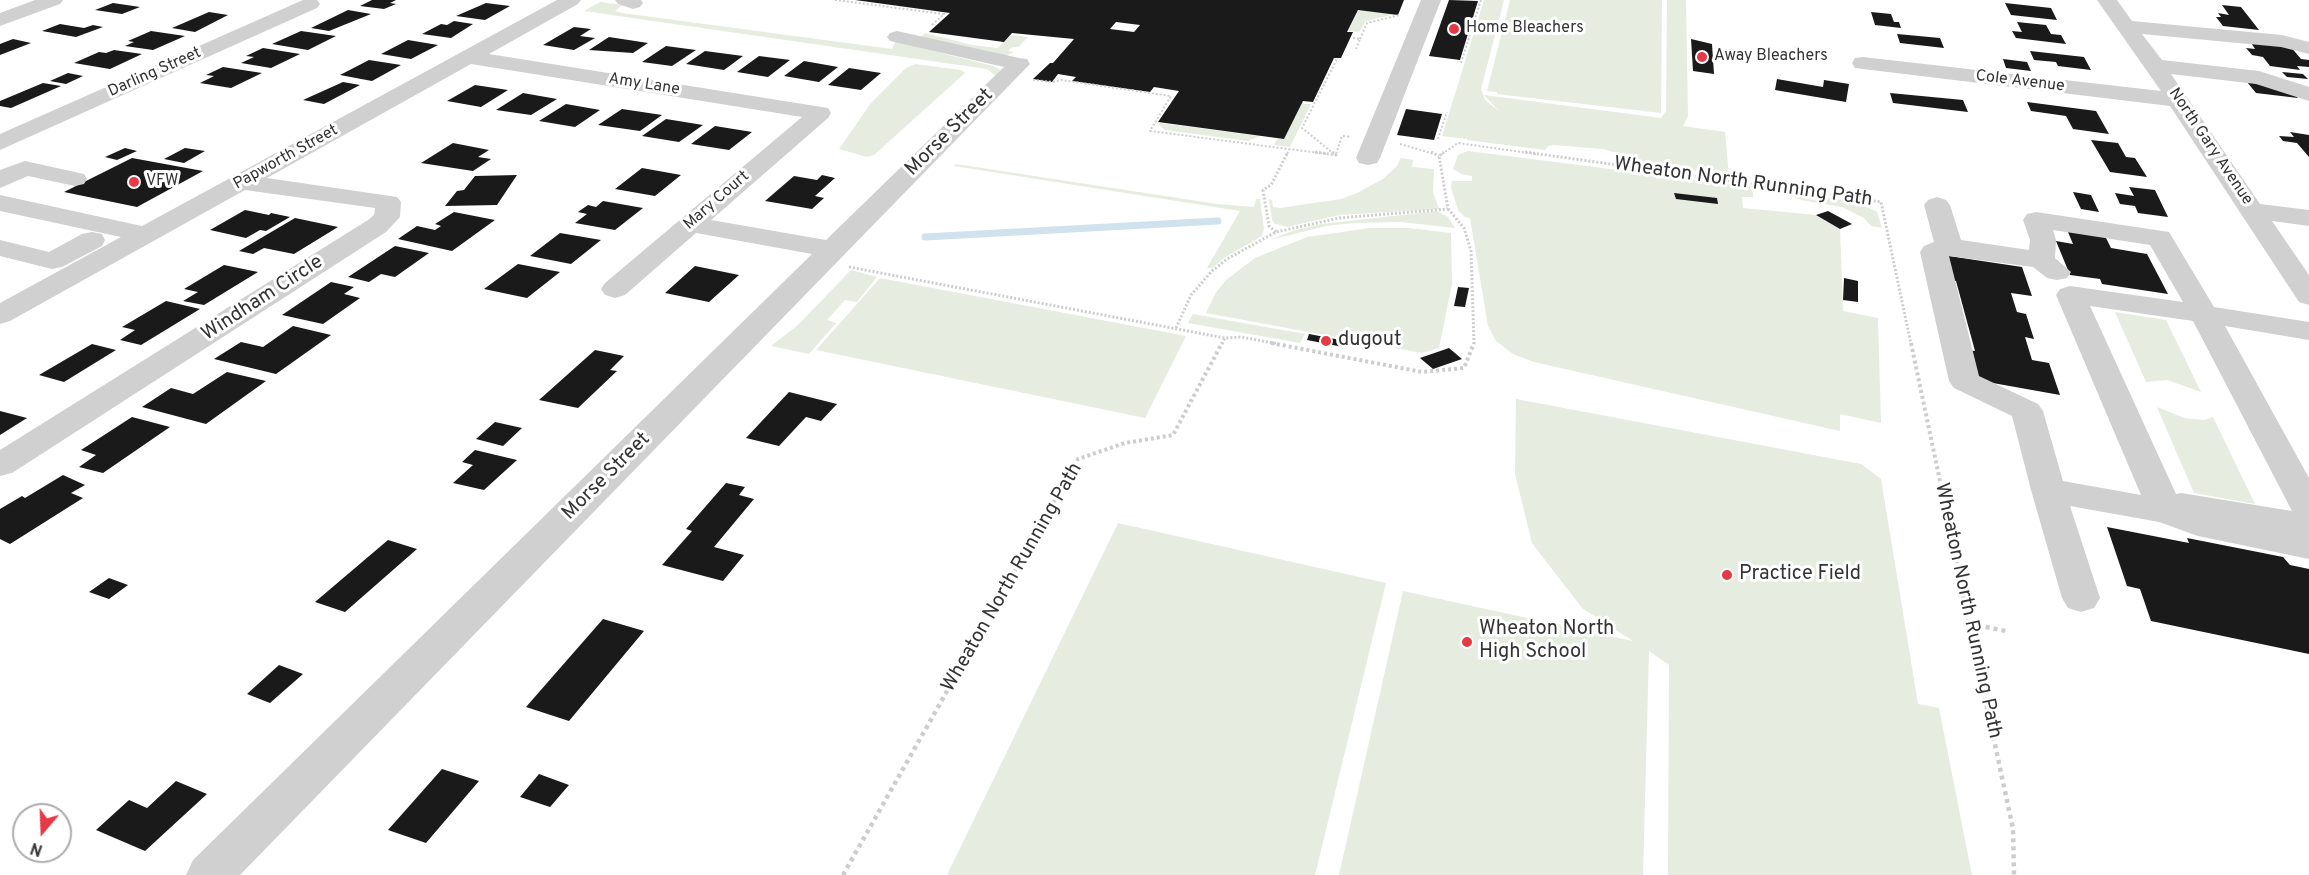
<!DOCTYPE html>
<html>
<head>
<meta charset="utf-8">
<style>
  body { margin:0 }
  #map { position:relative; width:2309px; height:875px; overflow:hidden; background:#fff; font-family:Overpass,sans-serif }
  canvas { display:block }
  .north { position:absolute; left:12px; top:803px; width:60px; height:60px; box-sizing:border-box; background:#fff; border:2px solid #adadad; border-radius:50%; rotate:199deg; font-size:16px; font-weight:700; line-height:24px; text-align:center; color:#333 }
  .north::after { content:''; display:block; margin:auto; width:21px; height:27px; background:#e63946; clip-path:polygon(50% 0,100% 100%,50% 72%,0 100%) }
</style>
</head>
<body>
<div id="map">
<canvas width="2309" height="875"></canvas>
<div class="north">N</div>
</div>
<script>
const g = document.querySelector('canvas').getContext('2d');
g.lineJoin = 'round';
function paint(path, color) {
  g.fillStyle = color;
  g.fill(path, 'evenodd');
}
function toPath(rows) {
  const path = new Path2D();
  for (const r of rows) {
    path.moveTo(r[0], r[1]);
    for (let i = 2; i < r.length; i += 2) path.lineTo(r[i], r[i + 1]);
  }
  return path;
}
function stroke(path, color, width, dash) {
  g.strokeStyle = color;
  g.lineWidth = width;
  g.lineCap = dash ? 'butt' : 'round';
  g.setLineDash(dash || []);
  g.stroke(path);
}
function write(font, color, halo, rows, align = 'center') {
  g.font = font + ' Overpass,sans-serif';
  g.lineWidth = 6;
  g.setLineDash([]);
  g.textBaseline = 'middle';
  g.strokeStyle = halo;
  g.fillStyle = color;
  for (const [text, x, y, turn = 0] of rows) {
    g.save();
    g.translate(x, y);
    g.rotate((+turn || 0) * Math.PI / 180);
    g.textAlign = isNaN(turn) ? turn : align;
    if (halo) g.strokeText(text, 0, 0);
    g.fillText(text, 0, 0);
    g.restore();
  }
}
const green = toPath([
  [1484,0,1504,0,1481,89,1485,100,1499,111,1484,95,1661,118,1666,111,1667,0,1686,0,1688,116,1683,126,1725,132,1729,176,1624,161,1625,158,1619,154,1603,149,1553,145,1548,146,1545,150,1467,140,1467,136,1466,139,1442,136],
  [1510,0,1662,0,1661,113,1497,94,1497,92,1487,91],
  [600,2,622,5,615,11,622,13,892,49,895,42,898,42,993,66,1002,71,996,76,987,69,584,11],
  [1359,10,1395,14,1366,21,1359,32,1348,31],
  [925,33,972,45,997,48,1012,35,1028,37,1018,47,1012,47,1008,51,1014,52,1006,56,921,37],
  [915,64,961,70,965,73,874,155,867,157,839,149,871,103,906,68],
  [1302,104,1311,104,1290,147,1274,145,1277,139,1284,139],
  [1160,123,1260,136,1248,141,1165,130,1159,125],
  [1468,151,1753,187,1753,197,1742,197,1743,208,1816,215,1840,229,1843,311,1878,318,1881,423,1840,414,1840,431,1534,362,1513,354,1496,341,1488,326,1470,218,1465,217,1458,210,1451,187,1452,181,1472,181,1472,176,1461,174,1453,169,1458,155],
  [1401,158,1413,160,1412,167,1434,169,1433,192,1439,209,1339,215,1287,227,1275,224,1272,220,1269,199,1272,200,1273,207,1280,208,1341,199,1357,193,1383,179,1397,166],
  [956,164,1217,204,1254,207,1256,199,1260,199,1264,229,1262,236,1224,258,1212,268,1207,268,1240,211,954,166],
  [1778,191,1851,201,1862,204,1877,212,1882,228,1871,226,1864,218,1842,207,1801,200],
  [1437,211,1448,217,1455,228,1401,222,1353,223,1326,226,1270,240,1292,231,1321,224],
  [1370,228,1409,228,1451,233,1452,284,1439,348,1422,353,1206,313,1215,294,1226,280,1255,258,1307,237],
  [851,270,877,277,857,302,845,300,827,320,836,323,809,354,771,346,798,325],
  [880,278,1186,336,1145,418,816,350],
  [2115,312,2166,320,2201,392,2167,380,2146,382],
  [1193,314,1305,334,1300,343,1188,323],
  [1516,399,1861,464,1881,479,1918,704,1939,708,1972,875,1668,875,1669,665,1649,651,1643,875,1339,875,1403,591,1633,641,1582,608,1532,543,1515,474],
  [2157,407,2184,418,2204,420,2213,417,2255,504,2194,493],
  [1118,523,1386,583,1315,875,947,875]
]);
const stream = toPath([
  [925,237,1218,221]
]);
const building = toPath([
  [372,0,396,0,390,3,396,4,384,9,360,6],
  [855,0,1404,0,1398,15,1358,10,1347,32,1353,32,1341,58,1334,58,1313,102,1303,101,1284,139,1158,122,1179,91,1154,87,1150,92,1072,81,1076,77,1058,74,1052,82,1033,79,1050,63,1053,63,1074,39,1012,33,1004,42,929,32,950,13],
  [1116,22,1140,25,1134,32,1110,29],
  [1449,0,1478,1,1460,60,1429,56],
  [113,3,140,7,122,14,95,10],
  [486,3,510,6,485,20,456,16],
  [2005,3,2051,8,2057,20,2011,15],
  [2222,5,2241,7,2259,30,2223,26,2216,17,2221,17,2218,13,2229,15],
  [348,10,371,14,329,31,311,28],
  [209,12,228,15,195,32,172,28],
  [1871,12,1891,14,1894,22,1899,22,1901,28,1875,25],
  [454,21,473,24,451,38,422,34,441,24,447,25],
  [2017,22,2046,25,2051,34,2061,35,2066,44,2016,38,2012,31,2022,32],
  [60,24,84,28,93,25,103,27,76,37,42,31],
  [574,27,591,29,580,36,595,38,574,50,543,45],
  [151,31,185,36,153,50,125,46,134,42,128,41],
  [301,31,336,36,308,50,272,44],
  [1897,34,1940,38,1944,48,1900,43],
  [609,37,648,43,633,53,589,50],
  [13,39,31,43,0,55,0,44],
  [1691,39,1712,44,1714,74,1693,71],
  [408,40,438,45,411,59,381,54],
  [2250,41,2290,46,2301,59,2309,60,2309,67,2297,66,2300,70,2270,66,2263,57,2252,55,2246,48,2255,49],
  [666,46,696,50,672,66,642,62],
  [263,48,300,54,271,68,241,63,254,57,246,56],
  [114,50,142,54,110,69,74,63,99,52,106,53],
  [705,51,743,56,724,70,686,64],
  [2030,51,2084,57,2091,70,2058,66,2056,62,2034,60],
  [759,56,790,60,768,77,737,72],
  [2003,59,2027,62,2031,71,2006,68],
  [369,60,401,65,372,81,340,75],
  [804,61,838,67,819,82,784,76],
  [223,67,262,73,231,88,200,83,214,76,206,75],
  [849,68,881,73,861,90,828,85],
  [2282,72,2303,74,2308,79,2287,77],
  [68,73,83,76,66,84,50,81],
  [1777,79,1823,87,1824,80,1849,84,1846,102,1775,90],
  [343,82,360,85,324,104,303,100],
  [2247,82,2290,89,2298,98,2256,93],
  [43,83,61,86,11,108,0,106,0,101],
  [475,85,508,90,481,107,447,101],
  [523,93,557,99,531,115,496,110],
  [1890,93,1963,100,1968,112,1893,103],
  [2027,102,2096,111,2109,134,2073,129,2066,116,2031,111],
  [566,104,600,110,575,127,539,121],
  [622,109,662,115,640,131,598,125],
  [1406,109,1442,114,1434,140,1397,135],
  [666,119,703,125,679,142,642,136],
  [715,126,752,132,729,150,691,144],
  [2290,132,2309,135,2309,157,2297,143,2283,141,2279,136,2294,137],
  [2091,140,2118,143,2126,157,2135,158,2147,177,2110,172],
  [453,143,489,150,478,157,491,159,473,171,421,163],
  [125,148,137,151,117,160,105,157],
  [185,148,205,151,184,163,164,159],
  [132,158,203,171,137,207,64,192],
  [642,168,681,175,655,196,615,189],
  [517,175,497,205,445,206,457,191,464,190,475,176],
  [822,175,835,178,815,196,824,198,812,209,765,201,794,176,817,180],
  [2129,187,2155,190,2168,217,2138,213,2135,206,2120,204,2115,193,2134,196],
  [2073,192,2091,195,2099,212,2081,209],
  [1674,193,1717,198,1718,204,1676,199],
  [603,201,643,208,615,230,575,223,587,214,578,212,588,205,596,207],
  [245,210,269,215,271,213,290,217,266,231,260,230,246,238,210,230],
  [1828,211,1852,224,1840,229,1816,215],
  [454,212,495,220,452,251,398,239,417,226,435,230,441,226,435,224],
  [295,218,338,227,294,254,264,248,253,254,239,251],
  [2065,225,2102,230,2111,248,2147,254,2168,294,2102,284,2100,279,2070,275,2056,241,2073,244],
  [560,233,601,240,571,264,530,256],
  [395,246,429,253,395,277,381,274,369,282,348,277],
  [1942,255,2022,267,2032,296,2011,293,2017,312,2026,314,2034,339,2025,337,2032,360,2049,363,2060,395,1976,380,1967,350,1975,351,1956,281,1949,280],
  [518,264,560,272,527,298,484,289],
  [224,265,258,272,204,305,183,301,198,292,184,289],
  [695,266,739,275,709,302,665,293],
  [1844,278,1858,281,1858,302,1843,300],
  [331,282,354,287,344,294,360,298,323,324,282,315],
  [1458,287,1469,288,1465,307,1454,306],
  [166,301,200,309,141,345,120,340,135,330,122,327],
  [293,326,331,335,276,374,214,359,241,342,263,347],
  [1309,334,1346,341,1343,347,1307,340],
  [92,344,116,350,64,382,39,375],
  [1449,348,1462,359,1433,369,1420,358],
  [595,350,624,356,610,370,617,371,578,408,539,400],
  [227,372,266,381,206,424,142,407,171,388,193,394],
  [789,392,837,404,821,421,806,417,779,446,746,438],
  [0,411,27,418,0,435],
  [132,417,170,427,103,473,79,467,96,455,81,450],
  [495,422,522,428,503,446,476,439],
  [475,450,517,460,484,490,453,483,473,465,462,462],
  [63,475,85,485,71,493,83,498,10,544,0,539,0,509,22,496,25,498],
  [726,483,745,487,739,495,754,499,714,547,744,555,723,581,662,565,692,531,686,529],
  [2107,527,2189,543,2187,538,2283,557,2290,565,2309,569,2309,654,2151,621,2140,589,2127,586],
  [388,540,417,549,345,612,315,602],
  [109,578,128,585,109,599,89,592],
  [603,619,644,631,569,721,526,707],
  [279,665,303,674,270,703,247,694],
  [442,769,479,781,426,843,388,830],
  [539,774,569,785,550,807,520,797],
  [176,781,207,794,145,851,96,830,129,800,147,808]
]);
const pathFar3 = toPath([
  [835,0,944,14,931,26],
  [1353,38,1360,39,1356,49],
  [1360,39,1367,23,1400,15],
  [1461,63,1481,0],
  [1033,80,1053,82,1061,80,1171,96,1150,131,1327,154],
  [1438,139,1447,112],
  [1400,144,1434,154],
  [1287,154,1289,150],
  [1334,154,1302,128,1337,59],
  [1336,154,1342,136,1351,137],
  [1442,154,1458,143,1536,154]
]);
const pathFar2 = toPath([
  [1315,152,1336,155,1337,152],
  [1332,152,1335,155],
  [1431,152,1439,156],
  [1525,152,1881,202,1911,344],
  [1448,209,1464,228,1471,251,1474,344],
  [1276,232,1269,226,1263,190,1271,185,1288,152],
  [849,267,1225,338,1241,337,1278,344],
  [1176,328,1191,295,1212,271,1227,259,1276,232,1339,218,1448,209,1439,156,1444,152],
  [1222,344,1225,338]
]);
const pathFar1 = toPath([
  [1271,343,1422,372,1464,368,1474,343],
  [1911,343,1961,581],
  [1009,581,1078,459,1125,443,1173,435,1222,343]
]);
const path = toPath([
  [1960,580,2013,829,2014,875],
  [1970,624,2006,631],
  [843,875,1010,580]
]);
const minor = toPath([
  [35,0,63,0,60,4,0,26,0,13,35,0],
  [303,0,317,0,320,4,317,8,0,150,0,134,303,0],
  [557,0,581,0,578,4,489,54,828,108,831,113,828,118,711,220,826,240,1004,67,890,41,887,37,890,33,897,31,1019,58,1027,59,1030,64,240,875,186,875,193,860,812,254,696,233,625,295,615,298,605,295,601,289,605,283,802,117,471,64,267,178,397,197,401,202,400,217,386,232,12,473,0,476,0,450,368,220,374,215,375,208,245,190,10,321,0,324,0,303,121,237,0,211,0,195,142,226,557,0],
  [615,0,641,0,643,3,640,7,633,9,618,4,615,0],
  [1421,0,1441,0,1380,158,1377,163,1368,165,1359,163,1356,158,1421,0],
  [2097,0,2117,0,2132,21,2282,35,2309,42,2309,54,2281,47,2142,34,2162,60,2259,71,2309,87,2309,101,2256,84,2171,74,2260,204,2309,210,2309,226,2272,221,2309,275,2309,305,2299,302,2170,106,1863,69,1855,68,1852,63,1855,58,1863,57,2161,91,2097,0],
  [25,161,84,174,87,179,84,184,75,186,28,176,0,188,0,170,25,161],
  [1937,197,1946,200,1950,205,1961,240,2029,250,2030,240,2023,220,2027,214,2036,212,2169,232,2214,307,2309,322,2309,340,2225,326,2309,478,2309,559,2198,536,2159,522,2070,506,2100,598,2094,608,2081,612,2068,608,2062,598,2031,490,2012,416,1954,388,1949,381,1920,252,1924,246,1934,242,1924,205,1928,200,1937,197],
  [2053,230,2150,245,2183,302,2070,286,2060,289,2056,295,2141,495,2063,481,2043,411,2038,404,1979,376,1949,256,2033,267,2047,278,2057,280,2067,278,2071,272,2055,258,2056,240,2053,230],
  [2090,306,2193,321,2292,511,2181,493,2176,494,2090,306],
  [92,232,102,234,105,240,102,246,62,267,52,269,0,256,0,240,49,252,82,234,92,232]
]);
const markers = [
  [1454,29,6,"#e63946"],
  [1702,57,6,"#e63946"],
  [134,182,6,"#e63946"],
  [1326,341,6,"#e63946"],
  [1727,575,6,"#e63946"],
  [1467,642,6,"#e63946"]
];
const farPoinames = [
  ["Home Bleachers",1466,29],
  ["Away Bleachers",1714,57],
  ["VFW",146,182]
];
const farStreetnames = [
  ["Darling Street",155,73,-24],
  ["Cole Avenue",2020,82,7],
  ["Amy Lane",644,85,9],
  ["North Gary Avenue",2210,147,56],
  ["Papworth Street",286,158,-29],
  ["Mary Court",717,201,-41]
];
const streetNames = [
  ["Morse Street",950,133,-45],
  ["Wheaton North Running Path",1743,183,8],
  ["Windham Circle",263,299,-33],
  ["Morse Street",607,477,-45],
  ["Wheaton North Running Path",1013,578,-60],
  ["Wheaton North Running Path",1967,611,78]
];
const poiNames = [
  ["dugout",1338,341],
  ["Practice Field",1739,575],
  ["Wheaton North",1479,630],
  ["High School",1479,653]
];
paint(green, '#e6ecdf');
stroke(stream, '#cfe2ee', 7);
paint(building, '#1a1a1a');
stroke(pathFar3, '#cdcdcd', 2, [2, 2]);
stroke(pathFar2, '#cdcdcd', 3, [2, 2]);
stroke(pathFar1, '#cdcdcd', 4, [3, 3]);
stroke(path, '#cdcdcd', 4.5, [4, 4]);
paint(minor, '#d0d0d0');
for (const [x, y, r, color] of markers) {
  const dot = new Path2D();
  dot.arc(x, y, r, 0, 2 * Math.PI);
  g.fillStyle = color;
  g.fill(dot);
  stroke(dot, '#fff', 2);
}
write('16px', '#333', '#fff', farPoinames, 'left');
write('16px', '#333', '#fff', farStreetnames);
write('20px', '#333', '#fff', streetNames);
write('20px', '#333', '#fff', poiNames, 'left');
</script>
</body>
</html>
